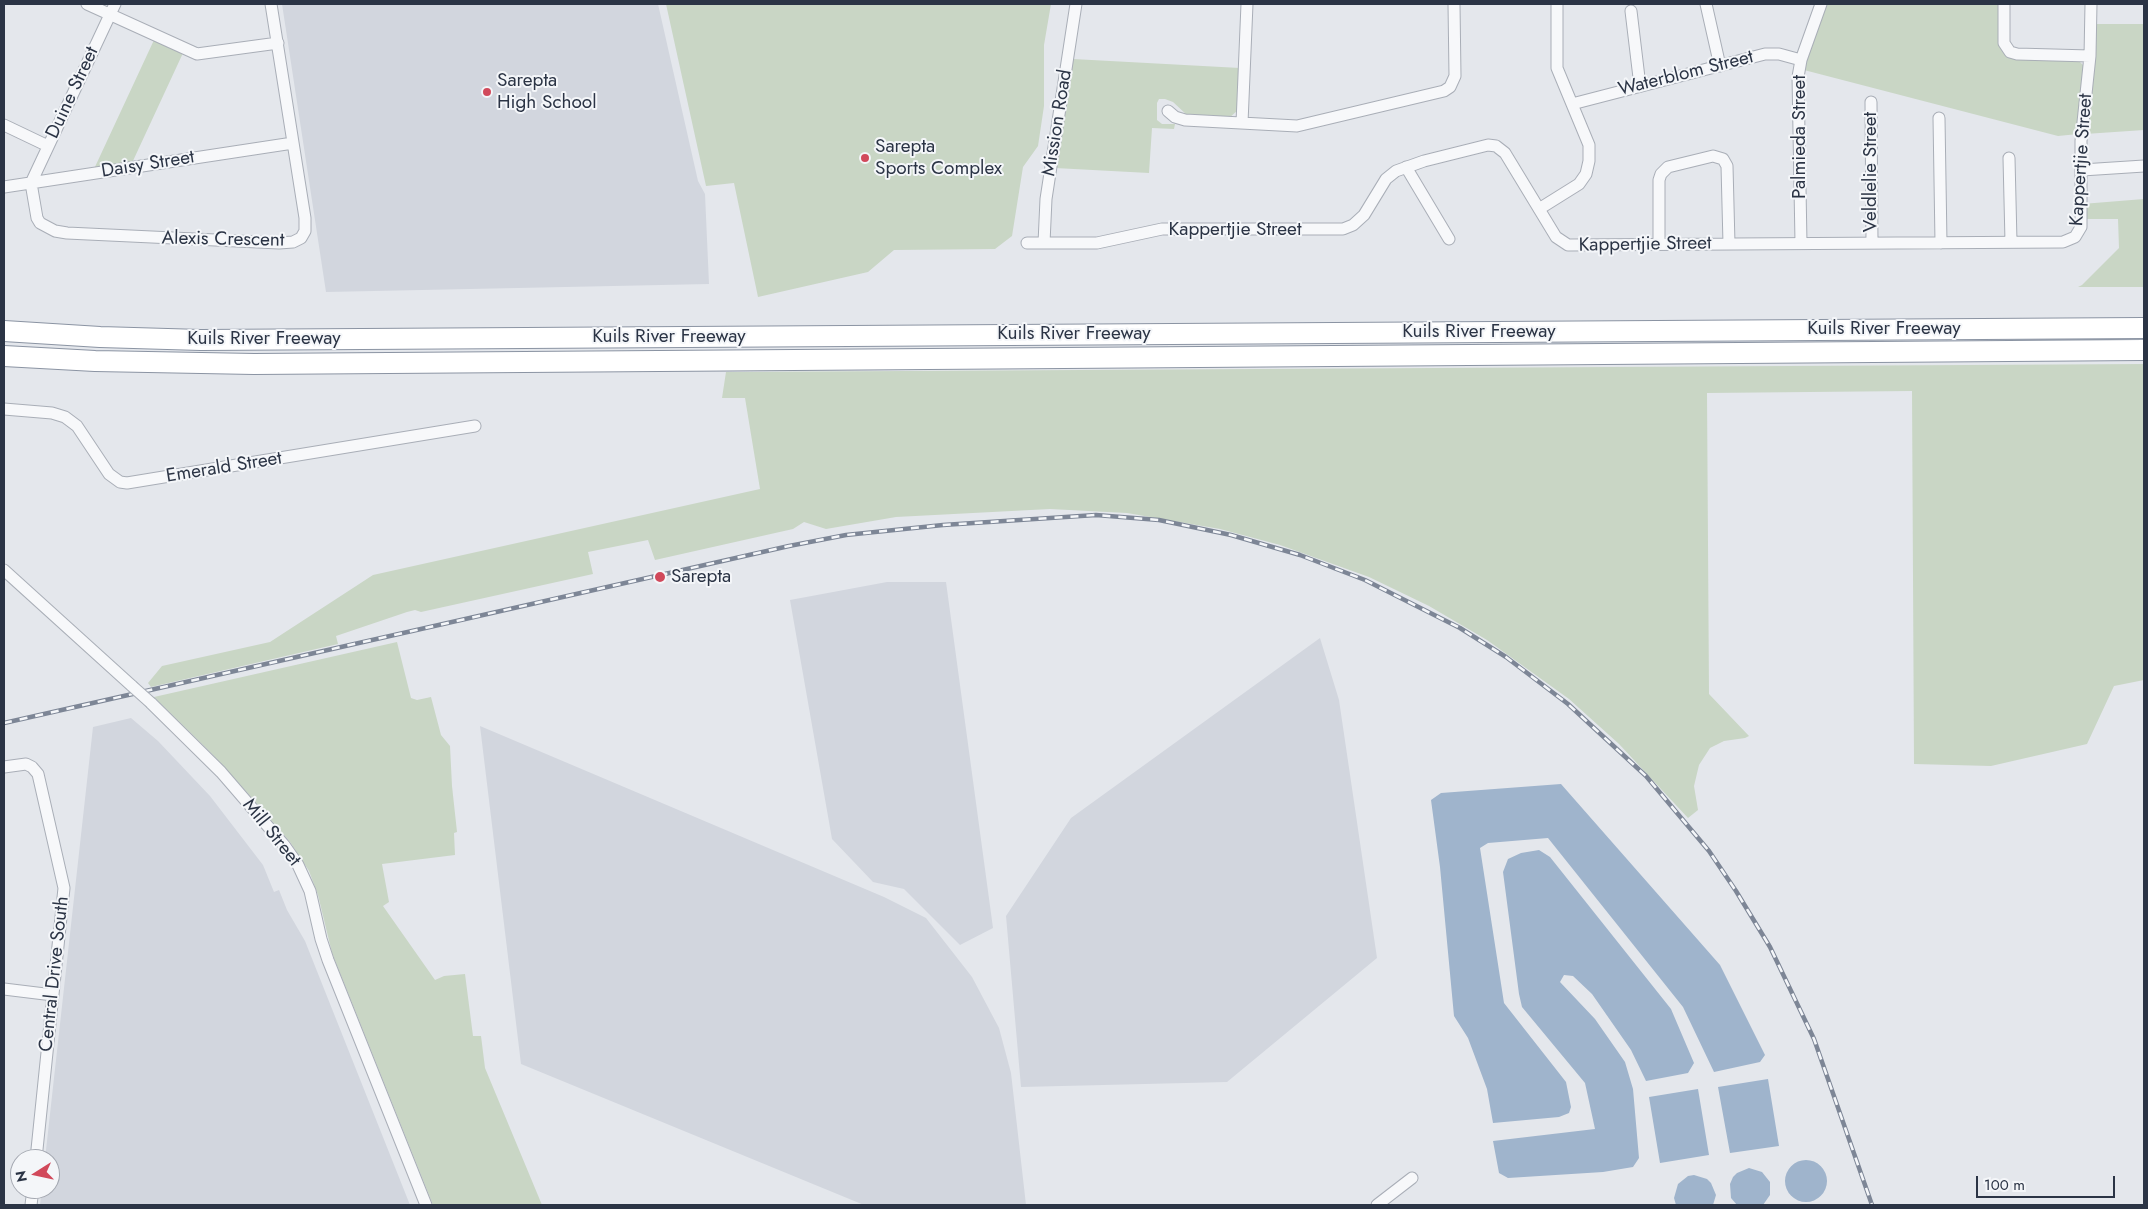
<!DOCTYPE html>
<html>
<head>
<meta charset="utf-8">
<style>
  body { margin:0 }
  #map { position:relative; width:2148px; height:1209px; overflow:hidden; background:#e4e7ec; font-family:Jost,sans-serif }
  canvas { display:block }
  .frame { position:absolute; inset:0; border:5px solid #2b3445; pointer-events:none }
  .north { position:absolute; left:10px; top:1149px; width:50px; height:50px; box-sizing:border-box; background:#f4f6f9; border:1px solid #a4a8b1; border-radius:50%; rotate:260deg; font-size:14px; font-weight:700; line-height:20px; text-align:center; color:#2b3445 }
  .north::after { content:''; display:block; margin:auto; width:18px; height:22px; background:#d1495b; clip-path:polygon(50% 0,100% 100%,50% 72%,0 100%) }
  .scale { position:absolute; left:1976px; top:1176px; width:139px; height:22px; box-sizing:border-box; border:2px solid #2b3445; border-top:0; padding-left:6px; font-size:15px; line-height:18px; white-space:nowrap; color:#2b3445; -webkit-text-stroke:4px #f4f6f9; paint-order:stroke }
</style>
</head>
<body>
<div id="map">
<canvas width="2148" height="1209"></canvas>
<div class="frame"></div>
<div class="north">N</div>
<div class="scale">100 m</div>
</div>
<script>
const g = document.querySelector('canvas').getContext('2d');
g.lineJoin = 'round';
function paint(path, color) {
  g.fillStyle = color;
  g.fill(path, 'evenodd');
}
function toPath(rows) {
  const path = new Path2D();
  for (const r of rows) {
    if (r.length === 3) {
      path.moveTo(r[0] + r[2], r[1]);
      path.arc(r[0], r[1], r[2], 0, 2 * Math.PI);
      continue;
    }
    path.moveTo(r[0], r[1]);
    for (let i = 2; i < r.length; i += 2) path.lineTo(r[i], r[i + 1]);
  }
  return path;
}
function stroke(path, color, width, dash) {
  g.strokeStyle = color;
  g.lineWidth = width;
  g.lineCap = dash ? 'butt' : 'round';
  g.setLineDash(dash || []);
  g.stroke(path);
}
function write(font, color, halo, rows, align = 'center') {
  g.font = font + ' Jost,sans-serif';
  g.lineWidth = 4;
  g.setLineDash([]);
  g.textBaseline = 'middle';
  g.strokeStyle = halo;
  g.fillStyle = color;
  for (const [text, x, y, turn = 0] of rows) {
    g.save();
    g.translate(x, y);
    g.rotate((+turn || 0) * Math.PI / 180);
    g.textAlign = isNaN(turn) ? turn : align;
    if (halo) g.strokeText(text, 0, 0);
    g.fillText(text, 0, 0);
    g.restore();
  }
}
const built = toPath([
  [282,4,658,4,698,181,705,194,709,284,326,292],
  [887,582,946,582,993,928,960,945,904,889,873,882,832,839,790,600],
  [1320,638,1339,700,1377,958,1227,1082,1021,1087,1006,916,1071,818],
  [131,718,158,741,210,796,263,865,274,892,279,890,287,910,305,941,410,1205,40,1205,42,1189,50,1189,50,1159,45,1159,93,727],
  [480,726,884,897,926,918,972,977,999,1028,1011,1073,1026,1205,864,1205,521,1064]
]);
const green = toPath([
  [666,4,1051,4,1044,45,1044,106,1038,146,1023,167,1012,236,995,249,894,250,868,272,758,297,734,183,706,186],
  [1825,4,2001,4,2003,49,2078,60,2083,65,2085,68,2078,134,2058,136,1804,70],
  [2096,24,2144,24,2144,130,2085,134],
  [154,40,183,53,132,163,94,169],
  [1073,59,1240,68,1237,111,1229,118,1188,116,1173,102,1165,99,1159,99,1157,103,1157,120,1162,124,1175,124,1174,129,1152,128,1149,173,1055,168],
  [2144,199,2144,287,2078,287,2082,285,2119,248,2118,219,2082,219,2082,204],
  [2144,364,2144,680,2114,686,2087,744,1991,766,1914,764,1912,391,1707,393,1709,694,1749,736,1745,738,1724,741,1710,748,1699,765,1694,786,1698,810,1688,818,1619,744,1569,699,1487,640,1429,606,1369,577,1280,545,1220,529,1127,513,1050,509,896,517,826,529,804,522,793,529,655,560,648,540,588,552,593,574,421,612,415,610,407,612,336,636,338,644,151,687,148,683,162,666,270,642,373,575,760,489,745,398,722,398,726,372],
  [397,642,411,698,417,700,431,697,441,735,450,746,452,786,457,832,454,833,455,855,382,864,389,902,383,906,435,980,444,976,465,974,473,1036,481,1036,485,1068,542,1205,433,1205,332,953,318,895,309,871,290,842,244,789,212,754,154,697]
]);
const water = toPath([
  [1561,784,1720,965,1765,1055,1760,1062,1714,1072,1683,1007,1548,838,1488,843,1480,848,1504,1003,1566,1082,1571,1107,1569,1113,1559,1117,1493,1123,1487,1089,1468,1038,1454,1016,1440,867,1431,800,1441,793],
  [1539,850,1550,857,1671,1009,1694,1063,1688,1073,1646,1081,1631,1050,1592,994,1573,976,1564,975,1560,982,1595,1019,1625,1062,1633,1089,1639,1158,1633,1167,1603,1172,1508,1178,1499,1173,1493,1141,1595,1129,1585,1083,1522,1007,1519,994,1503,872,1508,859,1521,853],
  [1768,1079,1779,1146,1730,1153,1718,1087],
  [1698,1089,1709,1155,1660,1163,1649,1097],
  [1806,1181,21],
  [1749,1168,1762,1172,1770,1182,1770,1195,1763,1205,1737,1205,1731,1198,1730,1184,1733,1177,1737,1173],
  [1694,1175,1707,1179,1711,1183,1716,1195,1713,1205,1676,1205,1674,1198,1678,1184,1688,1176]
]);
const minor = toPath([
  [87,4,197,54,278,43],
  [115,4,31,183,37,218,40,223,55,231,67,233,279,243,293,242,301,238,305,231,305,218,271,4],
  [1706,4,1720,66],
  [2004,4,2004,43,2010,52,2017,54,2090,56],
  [1631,11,1640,86],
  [1871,102,1872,242],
  [1572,104,1765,54,1779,54,1801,60],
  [1168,111,1175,117,1185,120,1297,126,1444,91,1450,87,1455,76,1454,4],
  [1939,118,1941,243],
  [1242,123,1247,4],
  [4,125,48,146],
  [2009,158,2011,242],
  [1406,167,1449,239],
  [2082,170,2144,166],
  [4,187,293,143],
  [1539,209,1579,184,1586,174,1589,161,1589,145,1557,68,1557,4],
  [1027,243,1097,243,1162,229,1343,229,1353,225,1364,215,1386,179,1396,171,1424,161,1488,145,1496,146,1505,153,1556,237,1568,245,2063,242,2075,237,2081,227,2081,141,2090,56,2091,4],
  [1044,243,1046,199,1076,4],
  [1801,243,1798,77,1801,60,1821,4],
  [1659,244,1659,180,1661,174,1668,167,1713,156,1723,159,1727,166,1729,244],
  [4,409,52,413,65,417,77,426,109,474,120,482,127,483,475,426],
  [4,570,132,686],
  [151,703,221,772,284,845,298,865,310,891,321,939,328,960,426,1205],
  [4,767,26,764,32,767,38,774,64,888,36,1159],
  [4,989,53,995],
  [31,1205,33,1189],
  [1377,1205,1412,1178]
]);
const motorway = toPath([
  [4,331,100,337,201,340,2144,328],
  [4,356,95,361,254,364,2144,350]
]);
const rail = toPath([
  [4,723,789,546,846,535,943,525,1096,515,1159,520,1231,535,1300,555,1365,580,1460,628,1506,657,1568,704,1646,776,1709,851,1736,891,1770,947,1814,1039,1872,1205]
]);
const minorBridge = toPath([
  [132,686,151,703]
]);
const markers = [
  [487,92,5,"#d1495b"],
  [865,158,5,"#d1495b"],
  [660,577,6,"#d1495b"]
];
const streetNames = [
  ["Waterblom Street",1686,74,-14],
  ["Duine Street",73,93,-65],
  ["Mission Road",1058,123,-81],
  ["Palmieda Street",1800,137,-90],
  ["Kappertjie Street",2082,160,-86],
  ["Daisy Street",148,165,-9],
  ["Veldlelie Street",1871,172,-90],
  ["Kappertjie Street",1235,230],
  ["Alexis Crescent",223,240,1],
  ["Kappertjie Street",1645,245,-1],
  ["Kuils River Freeway",1884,329],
  ["Kuils River Freeway",1479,332],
  ["Kuils River Freeway",1074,334],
  ["Kuils River Freeway",669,337],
  ["Kuils River Freeway",264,339],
  ["Emerald Street",224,468,-9],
  ["Mill Street",271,833,51],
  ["Central Drive South",55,974,-84]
];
const poiNames = [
  ["Sarepta",497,81],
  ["High School",497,103],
  ["Sarepta",875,147],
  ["Sports Complex",875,169],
  ["Sarepta",671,577]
];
paint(built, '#d2d6de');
paint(green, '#c9d6c5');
paint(water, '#9fb4cc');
stroke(minor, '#a9aeb7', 13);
stroke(motorway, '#8b94a3', 22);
stroke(minor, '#f7f8fa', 11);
stroke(motorway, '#fff', 20);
stroke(rail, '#7d8696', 4.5);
stroke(rail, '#f4f6f9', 2.5, [8]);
stroke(minorBridge, '#a9aeb7', 13, []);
stroke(minorBridge, '#f7f8fa', 11);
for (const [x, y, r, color] of markers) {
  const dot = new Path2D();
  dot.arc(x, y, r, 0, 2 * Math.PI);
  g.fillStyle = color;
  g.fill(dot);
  stroke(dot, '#f4f6f9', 2);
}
write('19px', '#2b3445', '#f4f6f9', streetNames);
write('19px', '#2b3445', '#f4f6f9', poiNames, 'left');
</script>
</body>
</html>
